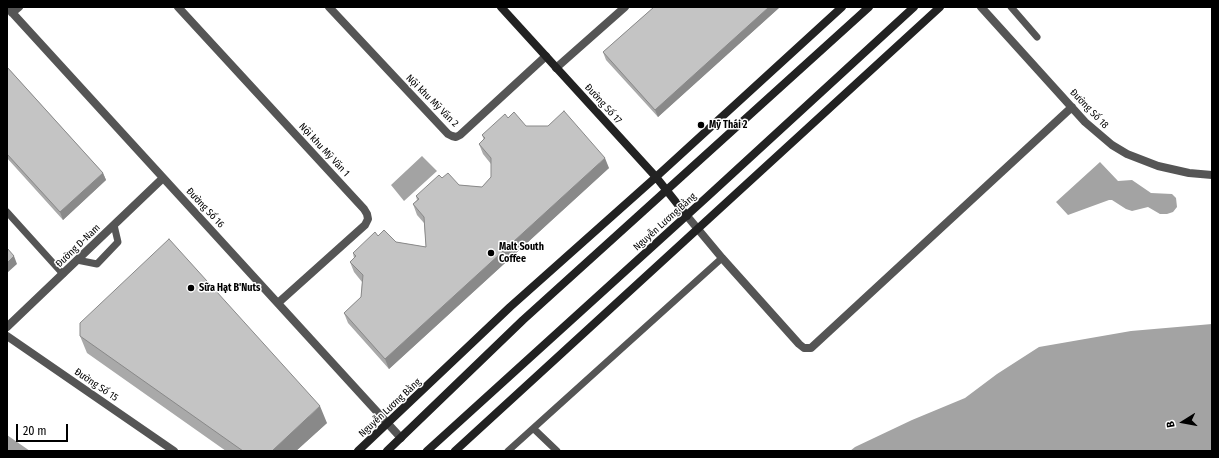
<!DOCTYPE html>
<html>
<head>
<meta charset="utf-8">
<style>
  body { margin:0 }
  #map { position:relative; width:1219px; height:458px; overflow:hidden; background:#fff; font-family:"Fira Sans Condensed",sans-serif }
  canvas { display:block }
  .frame { position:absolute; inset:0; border:8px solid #000; pointer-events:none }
  .north { position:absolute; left:1163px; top:402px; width:40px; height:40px; -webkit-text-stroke:3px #fff; paint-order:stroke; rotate:259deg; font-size:11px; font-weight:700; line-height:16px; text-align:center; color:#000 }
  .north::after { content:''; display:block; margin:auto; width:14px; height:18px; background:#000; clip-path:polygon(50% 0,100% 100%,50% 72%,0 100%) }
  .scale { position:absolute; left:16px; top:424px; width:52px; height:18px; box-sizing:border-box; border:2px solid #000; border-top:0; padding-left:5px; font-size:12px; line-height:14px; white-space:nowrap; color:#000; -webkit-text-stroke:3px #fff; paint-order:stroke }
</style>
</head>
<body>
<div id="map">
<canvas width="1219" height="458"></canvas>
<div class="frame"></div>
<div class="north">B</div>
<div class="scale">20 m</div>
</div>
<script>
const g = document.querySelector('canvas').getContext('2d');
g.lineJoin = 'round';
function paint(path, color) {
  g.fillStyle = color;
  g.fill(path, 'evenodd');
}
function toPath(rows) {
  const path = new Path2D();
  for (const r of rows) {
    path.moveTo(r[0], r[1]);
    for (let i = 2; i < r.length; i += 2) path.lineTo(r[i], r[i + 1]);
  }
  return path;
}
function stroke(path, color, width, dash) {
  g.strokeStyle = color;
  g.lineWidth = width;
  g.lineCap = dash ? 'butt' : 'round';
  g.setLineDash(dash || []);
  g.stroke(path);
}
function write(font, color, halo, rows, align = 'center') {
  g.font = font + ' "Fira Sans Condensed",sans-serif';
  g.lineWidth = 3;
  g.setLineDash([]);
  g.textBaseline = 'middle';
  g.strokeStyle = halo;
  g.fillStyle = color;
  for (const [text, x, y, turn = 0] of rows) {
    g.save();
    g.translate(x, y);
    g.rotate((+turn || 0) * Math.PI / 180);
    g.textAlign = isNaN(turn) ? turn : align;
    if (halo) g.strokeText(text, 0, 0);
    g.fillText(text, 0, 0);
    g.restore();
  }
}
const water = toPath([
  [422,156,437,171,404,201,391,185],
  [1100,162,1118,181,1132,180,1151,193,1172,194,1176,198,1177,207,1173,212,1167,214,1160,214,1148,207,1132,211,1126,209,1112,200,1109,200,1068,215,1056,202],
  [1212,324,1212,451,850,451,855,447,912,420,965,398,997,374,1039,347,1131,331],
  [7,435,30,451,7,451]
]);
const lane = toPath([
  [1011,7,1037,37],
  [7,212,63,274],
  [77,260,97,264,118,242,114,225],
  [534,429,557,451],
  [508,451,722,258]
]);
const street = toPath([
  [7,7,401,438],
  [178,7,364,209,367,214,368,219,365,225,278,303],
  [329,7,448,134,452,136,456,137,460,135,546,56],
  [981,7,1085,122,1112,145,1127,154,1158,166,1189,173,1212,175],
  [12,13,19,7],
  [556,68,625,7],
  [687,216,722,258,799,344,804,348,811,348,1072,107],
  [7,327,163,178],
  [7,336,174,451]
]);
const secondary = toPath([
  [501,7,656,177,687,216],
  [358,451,510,307,656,177,842,7],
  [387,451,523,320,869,7],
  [427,451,707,197,914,7],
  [455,451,940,7]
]);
const wall = toPath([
  [654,7,780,7,658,117,606,60,603,52],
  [7,67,103,173,106,180,63,220,7,158],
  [508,118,609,168,389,369,348,323,344,313,361,297,362,282,354,272,350,262,354,258,353,253,378,236,396,242,426,247,424,223,417,215,413,204,417,200,416,196,442,178,459,185,482,187,491,177,491,164,483,154,479,144,484,140,482,135],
  [80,336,327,423,296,451,226,451,87,353]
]);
const shadedWall = toPath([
  [769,7,780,7,658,117,655,110],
  [605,158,609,168,389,369,385,359],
  [103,173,106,180,63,220,60,212],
  [14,256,17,264,7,273,7,263],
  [320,406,327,423,296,451,272,451]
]);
const building = toPath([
  [654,7,769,7,655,110,603,52,654,7],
  [7,67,103,173,60,212,7,154,7,67],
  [564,111,605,158,385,359,344,313,361,297,363,275,350,262,356,256,353,253,375,232,378,236,384,230,396,242,426,247,424,217,413,204,419,199,416,196,439,175,442,178,448,173,459,185,482,187,491,177,491,158,479,144,485,138,482,135,505,114,508,118,514,112,526,126,548,126,564,111],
  [169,239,320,406,272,451,243,451,80,336,80,323,169,239],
  [7,248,14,256,7,263,7,248]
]);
const markers = [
  [701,125,4,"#000"],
  [491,253,4,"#000"],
  [191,288,4,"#000"]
];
const streetNames = [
  ["Nội khu Mỹ Văn 2",432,101,45],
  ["Đường Số 17",603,104,48],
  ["Đường Số 18",1089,109,46],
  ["Nội khu Mỹ Văn 1",324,150,47],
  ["Đường Số 16",205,208,47],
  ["Nguyễn Lương Bằng",665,222,-42],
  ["Đường D-Nam",78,246,-44],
  ["Đường Số 15",96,385,34],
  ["Nguyễn Lương Bằng",390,408,-43]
];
const poiNames = [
  ["Mỹ Thái 2",709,125],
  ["Malt South",499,247],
  ["Coffee",499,259],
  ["Sữa Hạt B'Nuts",199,288]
];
paint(water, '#a3a3a3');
stroke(lane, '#555', 7);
stroke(street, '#555', 8);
stroke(secondary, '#222', 8);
paint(wall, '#a9a9a9');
paint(shadedWall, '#898989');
paint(building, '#c4c4c4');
stroke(building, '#898989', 1);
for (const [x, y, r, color] of markers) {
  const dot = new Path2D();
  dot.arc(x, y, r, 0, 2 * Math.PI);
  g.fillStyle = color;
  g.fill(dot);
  stroke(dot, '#fff', 1.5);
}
write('10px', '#000', '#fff', streetNames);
write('bold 10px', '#000', '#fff', poiNames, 'left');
</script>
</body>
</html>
